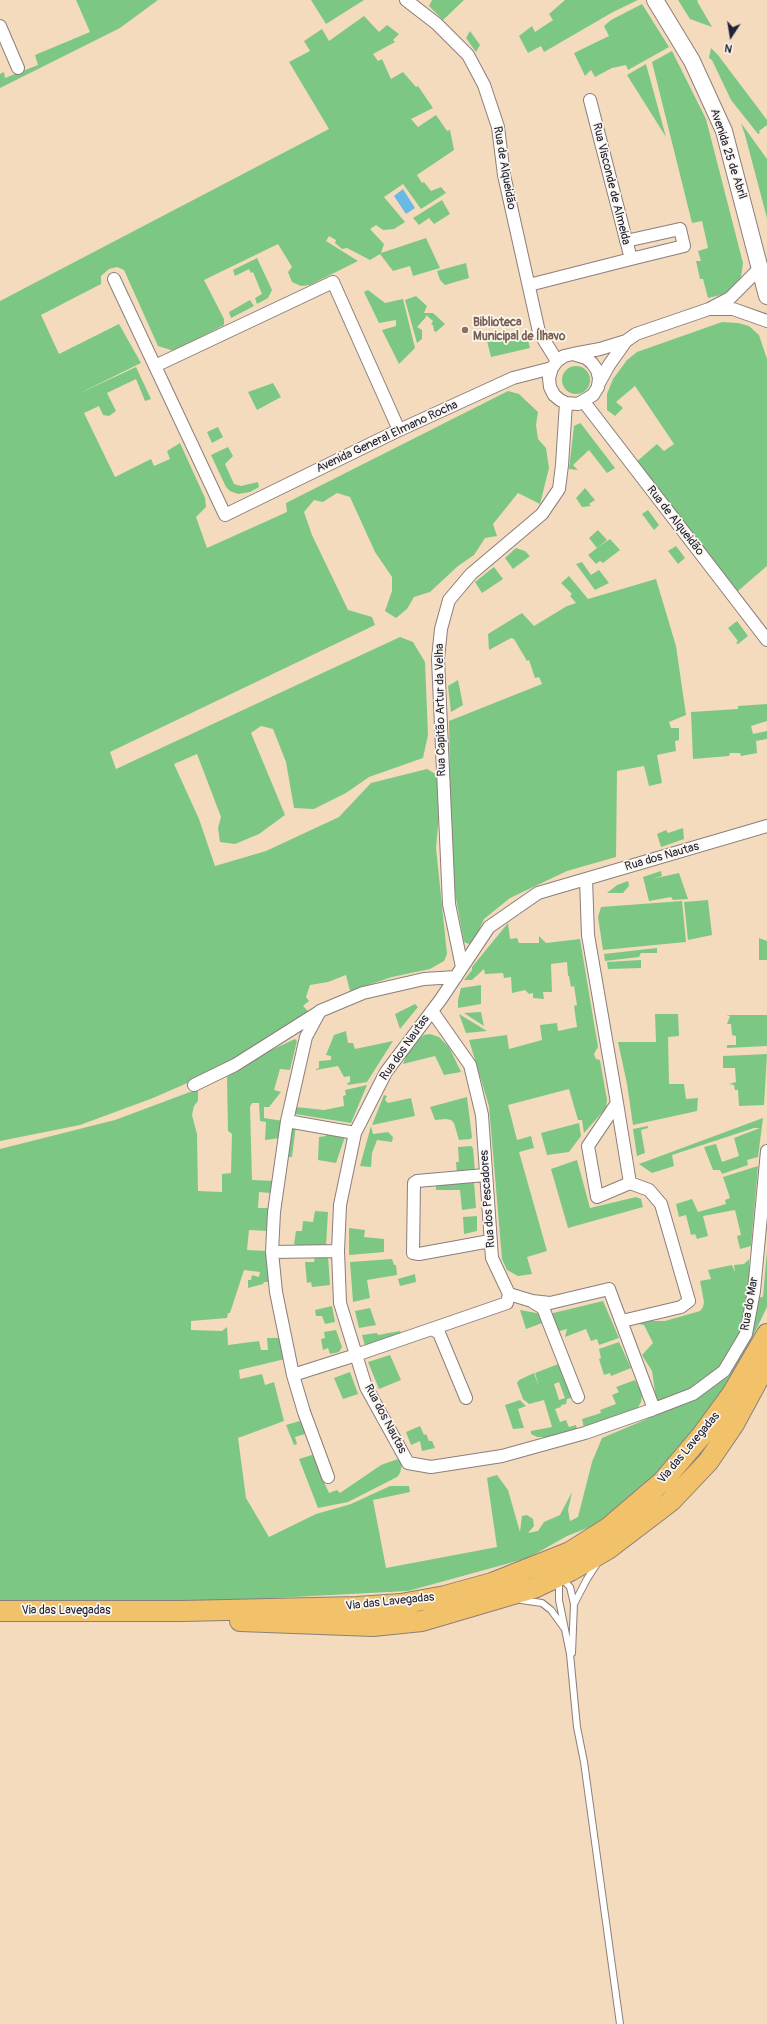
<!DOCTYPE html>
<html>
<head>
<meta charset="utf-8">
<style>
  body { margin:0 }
  #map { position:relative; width:767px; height:2024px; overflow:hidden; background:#f4dbbe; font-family:Pangolin,sans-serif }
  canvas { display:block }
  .north { position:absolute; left:711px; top:16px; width:40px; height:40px; -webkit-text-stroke:3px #fbf7ec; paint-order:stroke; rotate:192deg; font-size:11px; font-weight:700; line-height:16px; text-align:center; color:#22223b }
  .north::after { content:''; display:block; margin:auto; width:14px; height:18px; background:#22223b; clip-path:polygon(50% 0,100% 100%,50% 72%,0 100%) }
</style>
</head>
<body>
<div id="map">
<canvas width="767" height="2024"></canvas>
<div class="north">N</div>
</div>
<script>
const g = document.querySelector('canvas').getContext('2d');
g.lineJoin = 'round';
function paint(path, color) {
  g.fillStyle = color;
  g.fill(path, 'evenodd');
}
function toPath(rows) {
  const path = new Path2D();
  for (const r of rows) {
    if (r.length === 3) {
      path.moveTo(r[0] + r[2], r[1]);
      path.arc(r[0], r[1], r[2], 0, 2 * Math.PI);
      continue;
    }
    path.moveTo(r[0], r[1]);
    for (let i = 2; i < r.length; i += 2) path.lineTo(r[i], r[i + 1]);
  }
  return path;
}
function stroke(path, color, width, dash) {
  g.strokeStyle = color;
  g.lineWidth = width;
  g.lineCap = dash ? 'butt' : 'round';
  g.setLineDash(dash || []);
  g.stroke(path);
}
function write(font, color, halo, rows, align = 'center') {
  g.font = font + ' Pangolin,sans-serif';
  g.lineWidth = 3.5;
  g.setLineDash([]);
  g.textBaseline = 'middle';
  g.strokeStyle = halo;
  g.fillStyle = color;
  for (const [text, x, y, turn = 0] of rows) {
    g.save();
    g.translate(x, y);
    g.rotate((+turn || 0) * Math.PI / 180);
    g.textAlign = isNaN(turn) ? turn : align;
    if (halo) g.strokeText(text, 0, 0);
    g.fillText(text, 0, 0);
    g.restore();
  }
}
const green = toPath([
  [76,0,158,0,120,28,0,88,0,74,4,72,5,78,38,65,35,55,90,32],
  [311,0,364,0,326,24],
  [432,0,464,0,443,20,429,6],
  [565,0,638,0,613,12,544,52,541,46,528,53,519,36,532,26,535,32,553,20,549,14],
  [678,0,698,0,697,1,712,27,690,19],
  [642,4,669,47,628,70,626,65,612,68,595,77,591,70,585,76,574,53,609,36,604,26,611,20],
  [364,16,379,32,387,25,399,34,393,40,395,42,373,54,378,61,382,59,391,79,403,72,416,87,418,86,433,108,411,119,418,127,436,115,447,131,450,130,454,150,417,175,422,183,424,182,431,191,441,187,446,193,421,209,403,184,384,197,405,222,394,229,383,230,376,225,370,229,384,244,381,253,426,238,440,268,413,276,410,266,393,271,380,254,370,260,347,248,342,249,335,243,336,240,329,236,326,241,358,261,310,285,301,286,292,282,288,272,292,267,278,244,204,280,224,319,224,325,174,351,158,346,124,270,117,267,109,269,101,276,101,284,41,315,59,354,119,324,141,363,76,395,136,367,151,399,145,401,136,379,107,393,116,411,109,416,103,415,99,406,84,413,115,477,151,459,154,466,170,459,167,451,180,443,205,498,206,507,196,517,207,548,287,512,286,503,508,391,519,394,538,412,536,425,538,439,546,448,549,468,540,504,518,493,493,524,497,536,485,538,474,555,458,566,430,592,414,597,407,609,396,618,385,611,392,591,392,577,375,552,350,497,337,493,323,502,314,500,304,512,312,535,348,610,372,617,375,625,110,752,116,769,400,637,413,642,425,662,428,735,423,758,369,777,346,793,314,809,294,808,286,762,273,729,261,726,251,733,285,815,259,834,235,844,220,842,218,828,221,817,197,754,174,764,199,819,215,866,266,851,339,817,371,783,427,769,439,776,440,804,436,848,447,954,444,961,430,969,392,977,350,991,346,975,328,982,310,985,306,997,309,1001,303,1006,308,1011,276,1036,208,1074,153,1098,80,1125,0,1141,0,301,329,129,289,62,310,51,304,41,322,29,329,41],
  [470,31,480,45,476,52,466,38],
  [711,48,718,55,767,120,767,125,759,131,760,133,758,134,731,100,712,60,709,58],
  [672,51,706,119,743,263,741,277,729,291,721,295,708,298,703,279,700,279,696,261,701,261,698,251,708,248,702,221,692,223,652,62],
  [646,64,666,137,627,75],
  [741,123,767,159,767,218,745,135],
  [442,200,450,214,434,224,429,218,419,225,413,218],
  [257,258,272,290,268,298,257,304,255,298,262,294,253,272,251,273,249,269,235,276,233,270],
  [466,263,469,278,445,285,440,280,437,271],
  [368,290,385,303,403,299,415,348,399,364,382,330,396,326,396,320,379,323,364,292],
  [416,296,427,306,424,313,433,313,445,324,436,332,434,331,433,325,431,324,433,321,426,315,426,317,417,327,422,330,422,339,417,343,405,300],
  [250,300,254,306,231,318,229,312],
  [722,322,738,323,749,326,759,335,767,359,767,566,738,591,635,463,657,444,664,451,674,444,635,386,616,402,623,408,615,416,607,410,607,394,613,379,627,360,637,352],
  [526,332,530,348,491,357,487,341,511,333,512,336],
  [576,380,14],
  [273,383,281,397,257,410,248,392],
  [580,423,582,425,615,468,607,473,589,450,573,465,578,470,569,469,574,426],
  [218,427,223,437,212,443,207,432],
  [228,447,233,456,225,464,234,484,241,486,258,482,259,487,250,492,238,494,230,491,226,487,211,455],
  [585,488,595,500,589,504,591,506,582,507,576,498],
  [648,510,659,525,654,530,642,514],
  [598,530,607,540,597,548,610,539,620,550,603,563,600,561,596,564,588,555,597,548,589,538],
  [676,546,685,558,678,564,668,551],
  [516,548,525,551,530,556,513,569,505,558],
  [582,562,591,575,599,570,609,583,595,590,576,564],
  [494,567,503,579,482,593,475,582],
  [569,576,588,599,656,579,676,646,686,715,669,722,671,728,679,728,679,740,675,741,676,751,657,755,662,783,649,786,644,766,617,771,616,857,567,871,510,898,484,919,475,938,469,944,464,942,454,888,451,846,449,721,542,684,539,677,535,678,529,660,527,661,514,639,511,638,489,650,488,634,522,613,534,626,567,606,576,603,570,596,572,594,561,583],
  [737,621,748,636,738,644,736,643,738,641,728,628],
  [458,680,463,705,451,712,448,686],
  [767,704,767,721,751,726,753,734,767,731,767,739,756,741,757,753,741,756,740,753,730,753,729,756,693,759,691,712,738,709,738,706],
  [683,828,684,839,661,847,657,834,666,830,668,833],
  [661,871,662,876,652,879,679,873,688,899,673,900,671,897,649,901,643,877],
  [628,881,629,886,623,893,607,893,617,885],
  [708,900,712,935,688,940,684,902],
  [682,901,686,942,603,950,598,917,601,907],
  [508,923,510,939,517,938,519,943,539,943,539,936,546,943,580,939,598,1047,594,1054,596,1059,600,1060,607,1100,606,1108,584,1133,582,1120,578,1120,569,1089,508,1105,517,1140,531,1136,534,1148,519,1152,547,1251,527,1257,532,1274,518,1276,507,1270,502,1259,489,1106,469,1040,507,1035,509,1049,542,1040,540,1025,557,1023,558,1031,577,1027,574,1006,577,1005,574,986,571,987,569,976,568,976,567,962,551,964,552,992,543,992,544,999,533,998,533,993,529,994,525,990,512,993,511,977,504,978,503,973,485,974,484,969,472,980,464,980,472,970,472,967],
  [759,938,767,941,767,960,759,960],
  [657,948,657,953,641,953,639,957,605,961,604,954],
  [641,960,641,968,608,969,607,962],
  [481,985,481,1004,458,1008,458,1000,461,988],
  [415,1004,418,1007,400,1029,395,1014],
  [481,1012,484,1026,464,1013],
  [459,1014,487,1031,466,1033],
  [655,1014,678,1014,679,1036,668,1037,669,1084,684,1084,686,1099,698,1098,697,1111,633,1125,627,1084,618,1042,656,1042],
  [726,1015,767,1015,767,1046,727,1048,727,1045,736,1045,736,1036,732,1035,731,1024,727,1024,730,1016],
  [346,1031,348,1043,353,1043,355,1049,393,1041,367,1082,348,1085,347,1083,350,1082,350,1076,344,1077,338,1066,316,1070,316,1069,319,1068,319,1061,331,1060,331,1056,326,1055,334,1035],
  [430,1034,439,1037,449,1047,461,1072,444,1075,435,1056,403,1064,408,1051,417,1040,424,1035],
  [295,1039,297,1041,290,1070,280,1069,274,1090,281,1092,269,1107,264,1107,264,1118,284,1121,281,1138,265,1140,266,1122,260,1121,259,1103,252,1103,250,1107,252,1180,276,1181,270,1193,259,1192,258,1208,273,1208,268,1231,249,1230,247,1250,268,1251,273,1282,264,1282,263,1284,248,1288,248,1280,251,1280,252,1275,259,1277,260,1272,244,1270,230,1313,228,1313,227,1318,191,1321,191,1330,222,1331,227,1327,228,1345,259,1341,261,1350,268,1350,267,1338,281,1338,285,1359,239,1370,240,1379,262,1374,265,1385,274,1382,284,1421,238,1438,246,1498,269,1537,316,1514,351,1504,390,1486,409,1486,410,1492,373,1500,386,1568,497,1547,487,1478,497,1475,508,1490,520,1532,522,1516,527,1515,533,1519,534,1526,528,1533,538,1531,544,1522,560,1515,572,1492,568,1510,570,1521,578,1517,592,1462,602,1438,647,1419,657,1405,652,1371,642,1355,653,1343,644,1325,622,1321,665,1321,700,1311,703,1307,704,1302,700,1281,711,1279,708,1270,732,1265,735,1272,734,1265,744,1264,749,1259,749,1285,752,1298,763,1297,767,1251,767,1307,742,1359,720,1397,662,1469,595,1525,567,1536,528,1558,408,1591,160,1604,0,1604,0,1149,115,1120,198,1089,198,1101,194,1106,192,1115,197,1134,198,1191,222,1192,222,1174,231,1173,232,1134,228,1131,227,1077,267,1052],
  [767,1054,764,1105,739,1106,738,1090,735,1090,734,1085,729,1084,736,1082,735,1068,723,1068,723,1056],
  [367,1085,351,1123,295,1114,296,1107,324,1110,344,1106,343,1096,346,1095,345,1090],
  [384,1095,387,1096,385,1100,388,1103,411,1098,415,1116,372,1125],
  [467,1097,472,1137,471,1139,459,1140,454,1123,451,1120,446,1119,435,1120,430,1107],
  [763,1118,758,1157,747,1160,748,1165,722,1174,720,1170,713,1170,704,1147,716,1144,722,1162,739,1156,734,1138,760,1128,754,1128,672,1155,674,1166,652,1173,639,1164],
  [290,1123,296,1125,292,1157,285,1157],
  [579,1123,581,1136,569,1152,547,1155,541,1133],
  [371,1126,373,1134,388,1132,393,1137,392,1142,377,1140,372,1153,371,1167,360,1166],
  [648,1126,648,1128,641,1130,645,1153,637,1156,633,1129],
  [327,1131,346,1134,336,1163,318,1160,319,1137,326,1136],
  [471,1146,473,1148,475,1172,457,1175,456,1162,459,1162,458,1147],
  [577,1160,590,1208,636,1197,641,1199,643,1207,568,1228,551,1169],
  [758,1166,751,1246,740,1249,737,1236,741,1235,735,1210,703,1216,708,1236,697,1239,695,1234,691,1235,686,1215,679,1217,676,1204,692,1199,698,1212,726,1204,725,1200,730,1198,723,1177],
  [474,1182,476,1208,462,1210,460,1190,436,1190,436,1185],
  [315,1211,328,1212,326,1246,300,1247,294,1244,296,1231,302,1231,303,1221,313,1222],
  [477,1216,477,1231,464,1234,463,1217],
  [349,1228,365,1230,364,1237,384,1239,384,1252,349,1255],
  [315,1256,328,1256,330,1285,312,1287,311,1282,307,1283,305,1262,314,1262],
  [392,1259,394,1265,396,1265,397,1275,367,1280,370,1298,353,1302,350,1262],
  [415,1274,416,1282,400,1286,398,1279],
  [603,1301,619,1338,599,1345,597,1339,591,1341,586,1329,565,1337,567,1329,556,1332,549,1314],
  [332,1306,335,1322,325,1324,322,1316,316,1316,315,1310],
  [370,1308,376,1325,359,1328,355,1311],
  [520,1310,542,1314,545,1322,526,1329],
  [336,1330,342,1347,339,1352,330,1354,328,1348,323,1350,321,1339,325,1338,324,1332],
  [400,1331,401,1334,365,1346,362,1335,377,1333,378,1335],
  [619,1342,631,1368,611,1376,610,1373,604,1375,599,1359,601,1358,599,1349],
  [390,1355,401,1380,379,1389,368,1362],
  [561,1363,574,1397,567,1399,566,1404,561,1405,561,1407,555,1409,560,1422,566,1420,569,1427,576,1425,577,1429,552,1437,537,1437,531,1434,531,1431,552,1427,544,1400,529,1404,523,1399,517,1383,519,1380,534,1373,539,1387,535,1373],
  [559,1382,565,1398,559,1400,554,1384],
  [350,1372,358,1394,343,1399,334,1378],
  [635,1380,642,1394,641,1402,637,1409,584,1428,582,1419,601,1413,600,1410,616,1404,612,1395,619,1392,616,1387],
  [520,1400,526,1406,518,1409,524,1428,513,1429,505,1405],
  [303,1420,308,1433,295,1437,297,1444,294,1445,286,1425],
  [420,1426,424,1435,426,1434,429,1441,432,1441,435,1448,422,1451,420,1441,411,1445,406,1432],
  [315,1454,327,1480,324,1482,329,1493,337,1490,340,1493,381,1465,398,1459,401,1460,402,1465,400,1473,397,1477,348,1502,318,1508,299,1459]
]);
const water = toPath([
  [403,189,415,208,406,214,394,196]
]);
const service = toPath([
  [562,1579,570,1587,574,1604,572,1653],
  [559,1580,559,1600,570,1654,577,1727,584,1762,620,2024],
  [521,1600,542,1603,551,1610,564,1628],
  [574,1604,587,1579,598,1562]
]);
const minor = toPath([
  [406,0,437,24,468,55,484,85,498,127,504,175,539,332,557,361],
  [0,26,18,68],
  [626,241,680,229,684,246,631,259],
  [114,279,225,515,395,432,513,378,552,368],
  [529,285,631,259,590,100],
  [710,309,733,309,767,321],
  [573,354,586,358,592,363,597,370,599,378,598,387,593,395,578,404,566,403,560,400,554,395,550,387,549,378,552,368,557,361,564,356,573,354,600,349,626,341,636,334,709,309,730,298,760,268],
  [155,366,333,282,399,430],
  [598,385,609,365,626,341],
  [584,402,767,640],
  [586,879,588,935,617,1103],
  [462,967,449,904,438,659,441,629,449,600,471,574,542,514,559,489,562,465,566,403],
  [432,1011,470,1065,482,1115,492,1258,509,1294,532,1301,550,1303,609,1289,654,1409,585,1433,502,1456,431,1467,408,1463,366,1387,340,1303,338,1251,340,1205,355,1133,386,1072,432,1011,441,999,489,927,538,893,767,826],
  [194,1085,235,1065,319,1012],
  [617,1103,630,1183,597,1197,588,1146,617,1103],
  [287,1121,355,1133],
  [485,1175,417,1181,414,1183,413,1253,419,1254,490,1241],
  [272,1252,338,1251],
  [533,1302,543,1308,578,1397],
  [622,1321,681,1307,689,1301,661,1204,649,1190,630,1183],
  [432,1329,439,1333,466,1398],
  [293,1375,356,1355,507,1303,509,1294],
  [654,1409,693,1394,724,1371,746,1334,754,1291,767,1151],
  [328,1477,304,1412,293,1375,276,1292,272,1252,274,1212,287,1121,306,1037,320,1011,363,993,424,979,456,977]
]);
const tertiary = toPath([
  [655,0,692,61,724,131,767,296]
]);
const primary = toPath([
  [0,1611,183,1611,357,1607,401,1604,445,1596,492,1583,570,1552,608,1528,663,1481,702,1435,732,1394,767,1334],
  [240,1621,373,1626,422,1621,534,1588,570,1571,608,1549,671,1501,708,1462,734,1424,767,1363]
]);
const markers = [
  [465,330,4,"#8d6e63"]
];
const streetNames = [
  ["Avenida 25 de Abril",728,154,72],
  ["Rua de Alqueidão",504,168,80],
  ["Rua Visconde de Almeida",611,184,76],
  ["Avenida General Elmano Rocha",387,437,-25],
  ["Rua de Alqueidão",675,521,52],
  ["Rua Capitão Artur da Velha",441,710,-91],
  ["Rua dos Nautas",662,857,-16],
  ["Rua dos Nautas",405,1048,-55],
  ["Rua dos Pescadores",488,1199,-94],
  ["Rua do Mar",750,1304,-80],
  ["Rua dos Nautas",385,1419,62],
  ["Via das Lavegadas",689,1448,-50],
  ["Via das Lavegadas",390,1602,-6],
  ["Via das Lavegadas",66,1611]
];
const educationNames = [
  ["Biblioteca",473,323],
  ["Municipal de Ílhavo",473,337]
];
paint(green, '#7dc785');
paint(water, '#68bae4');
stroke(service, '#8b7e7c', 8);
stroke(minor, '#8b7e7c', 14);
stroke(tertiary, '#8b7e7c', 18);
stroke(primary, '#8b7e7c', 22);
stroke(service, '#fff', 6);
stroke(minor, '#fff', 12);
stroke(tertiary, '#fff', 16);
stroke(primary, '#f2c26a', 20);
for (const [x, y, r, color] of markers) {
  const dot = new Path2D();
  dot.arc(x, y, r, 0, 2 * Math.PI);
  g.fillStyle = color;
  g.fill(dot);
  stroke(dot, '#fbf7ec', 1.5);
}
write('12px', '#22223b', '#fbf7ec', streetNames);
write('bold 12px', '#785e54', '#fbf7ec', educationNames, 'left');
</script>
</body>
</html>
